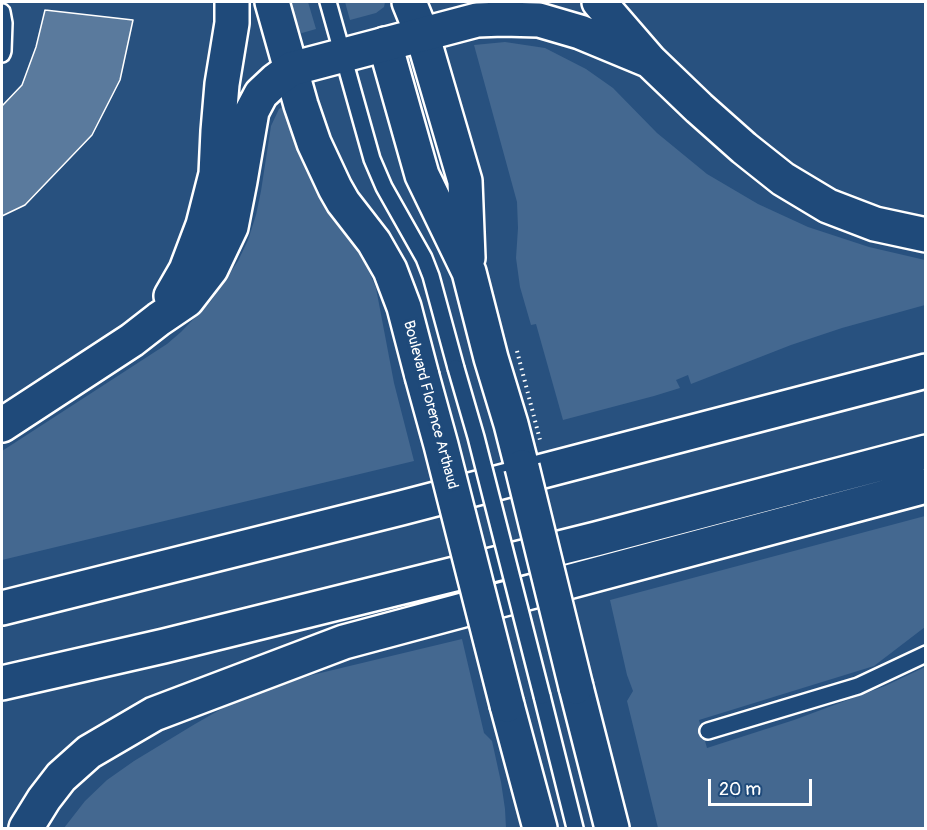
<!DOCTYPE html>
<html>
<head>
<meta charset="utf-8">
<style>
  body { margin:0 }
  #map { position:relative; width:927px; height:830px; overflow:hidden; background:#28517f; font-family:Pangolin,sans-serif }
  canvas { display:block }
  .frame { position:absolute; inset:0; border:3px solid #fff; pointer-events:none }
  .scale { position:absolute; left:708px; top:779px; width:104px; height:27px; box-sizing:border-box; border:3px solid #fff; border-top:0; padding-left:8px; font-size:18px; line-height:21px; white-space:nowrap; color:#fff; -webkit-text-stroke:4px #1f4a7a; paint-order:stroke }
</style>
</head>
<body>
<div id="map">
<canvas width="927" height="830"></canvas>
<div class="frame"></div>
<div class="scale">20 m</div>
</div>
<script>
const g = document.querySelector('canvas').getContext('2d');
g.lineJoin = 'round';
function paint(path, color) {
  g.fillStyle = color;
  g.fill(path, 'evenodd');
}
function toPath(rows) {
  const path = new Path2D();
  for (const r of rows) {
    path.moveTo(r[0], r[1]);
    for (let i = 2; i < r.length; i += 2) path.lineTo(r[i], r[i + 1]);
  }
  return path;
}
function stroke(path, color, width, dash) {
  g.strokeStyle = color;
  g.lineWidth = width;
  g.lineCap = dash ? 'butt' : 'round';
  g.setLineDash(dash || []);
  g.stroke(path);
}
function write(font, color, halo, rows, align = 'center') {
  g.font = font + ' Pangolin,sans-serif';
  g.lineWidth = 6;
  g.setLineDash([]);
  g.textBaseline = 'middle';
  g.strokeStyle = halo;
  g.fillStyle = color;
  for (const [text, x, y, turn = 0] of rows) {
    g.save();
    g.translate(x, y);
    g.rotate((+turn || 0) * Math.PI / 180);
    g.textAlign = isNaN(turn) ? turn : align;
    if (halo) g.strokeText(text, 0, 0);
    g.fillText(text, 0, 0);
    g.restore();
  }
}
const green = toPath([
  [289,2,308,2,316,29,302,33,298,31],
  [345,2,385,2,384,7,376,13,350,20],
  [505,42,545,48,586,69,613,88,657,133,707,174,758,204,808,227,869,247,925,260,925,305,842,328,791,345,691,384,688,375,676,380,680,388,654,396,563,420,536,324,531,325,520,287,516,258,518,228,517,202,474,45],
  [282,107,286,109,296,142,314,187,323,203,362,255,376,288,394,383,414,461,2,560,2,451,167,344,181,332,211,301,238,261,248,240,256,215,261,191,271,126,279,109],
  [925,516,925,627,874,666,699,720,707,748,794,720,885,686,925,667,925,828,658,828,627,701,633,691,627,675,610,600],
  [462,639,484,733,492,741,501,782,505,809,506,828,64,828,85,801,107,780,134,761,195,724,223,708,250,696,312,675]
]);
const building = toPath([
  [45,10,133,20,120,80,92,135,25,205,2,216,2,106,22,85,36,47,45,10]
]);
const lane = toPath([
  [328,2,372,159,384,187,424,258,431,276,456,368],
  [2,12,4,23,3,51,2,54],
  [542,696,575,828],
  [708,731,858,686,926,654]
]);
const secondary = toPath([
  [272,2,301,105,314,143,335,188,343,202,374,242,390,270,404,307,422,376],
  [409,2,422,34,465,181,468,258],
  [385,44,422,175,469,272,491,358,511,424,522,467],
  [576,687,612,828],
  [507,705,540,828]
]);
const highway = toPath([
  [599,2,650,61,699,108,744,148,783,179,828,206,875,224,926,235],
  [171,296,186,270,203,225,216,174,218,131,222,84,232,23,232,2],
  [2,425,132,340,159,319,187,300,211,269,231,227,240,181,252,111,261,94,276,80,291,69,477,20,503,19,539,20,580,32,650,61],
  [2,608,401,508,926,371],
  [2,683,164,646,596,539,926,452],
  [26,828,44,799,61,777,89,752,154,714,344,642,926,486]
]);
const pathBridge = toPath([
  [517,351,540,440]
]);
const laneBridge = toPath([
  [456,368,476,437,542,696]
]);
const secondaryBridge = toPath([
  [422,376,441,445,507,705],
  [522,467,576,687]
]);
const streetNames = [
  ["Boulevard Florence Arthaud",430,405,75]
];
paint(green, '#446890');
paint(building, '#5a7a9d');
stroke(building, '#fff', 1.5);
stroke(lane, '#fff', 20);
stroke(secondary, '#fff', 38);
stroke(highway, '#fff', 38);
stroke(lane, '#1f4a7a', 15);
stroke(secondary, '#1f4a7a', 33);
stroke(highway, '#1f4a7a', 33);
stroke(laneBridge, '#fff', 20, []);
stroke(secondaryBridge, '#fff', 38, []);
stroke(pathBridge, '#fff', 4, [1.5, 4.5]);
stroke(laneBridge, '#1f4a7a', 15);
stroke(secondaryBridge, '#1f4a7a', 33);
write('15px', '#fff', '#1f4a7a', streetNames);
</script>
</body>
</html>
